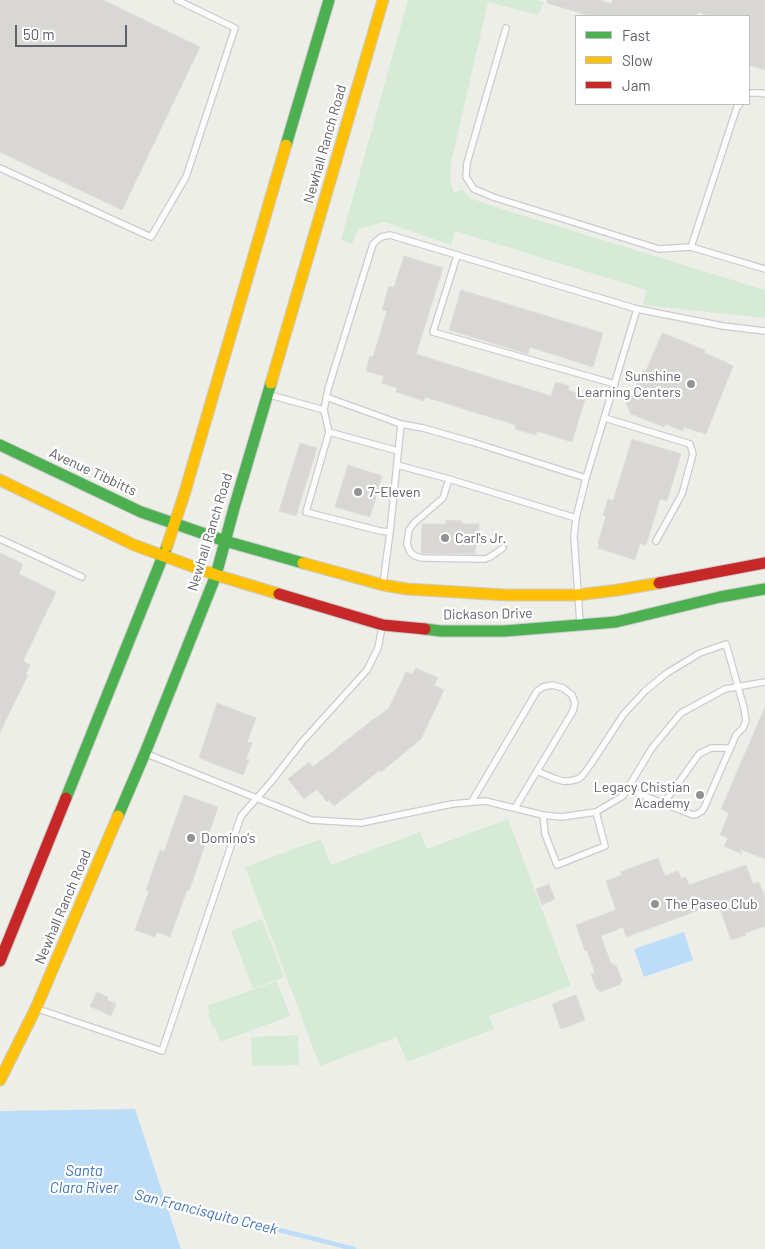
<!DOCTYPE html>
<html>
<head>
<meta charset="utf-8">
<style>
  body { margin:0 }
  #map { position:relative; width:765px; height:1249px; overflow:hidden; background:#eeeee9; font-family:Barlow,sans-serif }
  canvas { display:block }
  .legend { position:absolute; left:575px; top:15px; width:175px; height:90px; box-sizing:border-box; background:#fff; border:1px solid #bfc0c2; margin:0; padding:6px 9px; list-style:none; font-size:15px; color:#5e6167 }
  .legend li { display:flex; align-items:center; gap:10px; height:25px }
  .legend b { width:25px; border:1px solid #bfc0c2 }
  .scale { position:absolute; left:15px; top:25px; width:112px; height:22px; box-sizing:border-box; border:2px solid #5e6167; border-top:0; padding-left:6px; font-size:15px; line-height:18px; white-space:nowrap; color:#5e6167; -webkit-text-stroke:4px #fff; paint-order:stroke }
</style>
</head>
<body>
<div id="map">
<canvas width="765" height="1249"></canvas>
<ul class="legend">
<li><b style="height:6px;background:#4caf50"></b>Fast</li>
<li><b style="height:6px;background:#ffc107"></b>Slow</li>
<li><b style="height:6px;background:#c62828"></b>Jam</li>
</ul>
<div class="scale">50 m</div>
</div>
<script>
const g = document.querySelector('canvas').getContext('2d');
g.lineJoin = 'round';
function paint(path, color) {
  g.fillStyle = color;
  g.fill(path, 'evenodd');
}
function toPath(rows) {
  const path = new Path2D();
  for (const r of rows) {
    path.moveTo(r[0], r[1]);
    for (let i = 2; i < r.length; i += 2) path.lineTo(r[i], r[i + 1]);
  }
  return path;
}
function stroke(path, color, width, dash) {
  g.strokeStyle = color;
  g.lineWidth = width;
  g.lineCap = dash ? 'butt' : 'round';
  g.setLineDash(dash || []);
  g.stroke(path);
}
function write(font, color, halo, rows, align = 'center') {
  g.font = font + ' Barlow,sans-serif';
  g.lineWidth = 4.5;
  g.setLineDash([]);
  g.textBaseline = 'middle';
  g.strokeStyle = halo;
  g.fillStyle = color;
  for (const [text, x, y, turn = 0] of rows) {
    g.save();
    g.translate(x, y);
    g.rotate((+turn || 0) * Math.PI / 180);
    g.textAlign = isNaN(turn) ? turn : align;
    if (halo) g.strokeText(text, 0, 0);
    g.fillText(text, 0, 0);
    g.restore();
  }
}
const green = toPath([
  [408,0,537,0,544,2,538,15,488,2,451,163,450,179,454,193,462,189,470,198,502,209,765,290,765,318,643,305,646,290,455,231,451,245,385,222,358,229,352,244,341,240],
  [508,819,571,986,489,1016,494,1029,407,1062,397,1037,320,1066,245,867,321,839,331,865,420,832,427,849],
  [262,919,284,977,253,989,231,931],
  [277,981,290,1016,220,1042,215,1027,213,1028,208,1015,210,1014,207,1006],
  [298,1035,299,1065,252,1066,251,1037]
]);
const water = toPath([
  [684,932,693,960,644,977,634,949],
  [135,1109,181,1249,0,1249,0,1111]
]);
const stream = toPath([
  [161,1200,354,1249]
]);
const building = toPath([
  [0,0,103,0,200,47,122,210,0,152,0,0],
  [547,0,599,0,612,4,612,0,765,0,765,70,749,65,749,16,710,16,698,12,697,16,590,16,547,3,547,0],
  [404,256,443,268,416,354,551,396,556,382,569,386,568,390,586,396,572,442,537,431,536,435,515,429,516,425,425,397,424,401,396,392,397,388,382,383,384,376,366,371,370,356,373,357,387,311,382,310,389,286,394,287,404,256],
  [461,290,603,333,593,367,530,347,528,354,449,330,461,290],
  [662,333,705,350,704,353,726,362,726,363,733,366,706,434,698,431,698,432,684,427,683,431,665,424,664,427,631,414,623,397,633,392,643,370,646,371,662,333],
  [632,439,681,454,667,501,660,499,646,545,640,543,635,560,598,548,599,544,598,543,606,516,603,515,608,499,613,501,632,439],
  [300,443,317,448,296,516,279,511,300,443],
  [348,465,382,476,370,517,335,507,348,465],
  [446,520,462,521,462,524,479,524,478,545,476,545,475,554,421,553,422,524,446,524,446,520],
  [0,553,23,564,19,574,56,592,23,661,30,665,26,674,28,675,0,732,0,553],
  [416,668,438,678,434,685,444,690,421,739,381,772,380,770,334,806,329,800,327,802,317,789,304,799,288,779,309,762,313,767,375,718,375,719,389,708,406,672,412,674,416,668],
  [217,703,256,718,247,742,252,743,246,759,249,760,243,775,199,758,217,703],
  [765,707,765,859,740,849,742,854,724,846,728,838,720,835,729,813,721,809,765,707],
  [184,795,218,807,189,891,187,890,170,937,157,932,155,937,135,930,149,891,146,890,160,850,164,852,184,795],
  [658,858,665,876,678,871,681,879,686,877,689,885,746,865,753,884,759,882,765,898,765,926,745,933,746,935,731,940,718,903,626,937,623,927,601,936,611,964,613,963,614,966,616,965,622,981,620,982,621,984,600,992,599,989,597,990,591,974,595,973,587,950,585,951,576,925,616,910,606,881,622,875,620,872,658,858],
  [549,884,555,899,542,905,536,889,549,884],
  [97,992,108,997,107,1000,116,1004,111,1016,90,1006,97,992],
  [576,995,585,1020,561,1029,552,1004,576,995]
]);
const lane = toPath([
  [506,28,467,163,466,177,474,189,493,197,659,249,691,247,765,269],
  [749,93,761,93,765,94],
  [0,168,151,237,186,177,235,28,177,0],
  [691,247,737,107,740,104],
  [457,256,433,332,615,384],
  [270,395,324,410],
  [326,397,401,424,423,428,472,442,586,478],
  [605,418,690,444,693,454,682,494,656,541],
  [329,432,324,410,328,389,373,244,381,237,390,235,637,309,723,326,765,331],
  [397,465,449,479,576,518],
  [449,479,443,498,414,523,409,530,407,544,410,552,415,556,422,558,485,559,490,557,503,548],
  [390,532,380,531,306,512,329,432,398,451],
  [0,539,82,577],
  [383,584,390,532,401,424],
  [580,623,575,551,574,537,576,518,586,478,637,309],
  [147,754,311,820,361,823,452,804,485,801,543,815,561,817,596,812,623,796,652,748,681,713,725,689,765,682],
  [472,801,537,691,543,687,552,685,563,688,572,695,575,703,573,711,537,771],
  [664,803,699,754,711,748,730,748],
  [515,808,537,771,553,778,563,781,570,781,578,779,583,775,591,764,623,715,645,691,667,673,700,653,726,644,744,708,746,721,743,728,736,735,733,742,704,808,702,811,697,814,693,815,627,789],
  [543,815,545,834,557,865,605,846,596,812],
  [38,1009,162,1051,241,816,271,782,302,742,367,670,378,648,382,627]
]);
const fast = toPath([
  [286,145,329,0],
  [0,445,141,512,225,541,303,563],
  [425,629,441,631,505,631,616,622,720,597,765,589],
  [66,798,167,546],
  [118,816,145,753,216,575,234,508,271,383]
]);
const slow = toPath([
  [271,383,383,0],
  [0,480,134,545,216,575,279,594],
  [167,546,184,495,286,145],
  [303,563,383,585,407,589,506,595,577,595,618,590,659,583],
  [0,1080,36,1008,118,816]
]);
const jam = toPath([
  [659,583,765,563],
  [279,594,383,625,425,629],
  [0,961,66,798]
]);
const markers = [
  [691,384,5,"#909294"],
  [358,492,5,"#909294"],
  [445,538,5,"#909294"],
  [700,795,5,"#909294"],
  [191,838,5,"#909294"],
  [655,904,5,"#909294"]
];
const streetNames = [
  ["Newhall Ranch Road",325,144,-74],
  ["Avenue Tibbitts",93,472,25],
  ["Newhall Ranch Road",210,532,-73],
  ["Dickason Drive",488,614,-1],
  ["Newhall Ranch Road",63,907,-67]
];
const poiNames = [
  ["Sunshine",681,376,"right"],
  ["Learning Centers",681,392,"right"],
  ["7-Eleven",368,492],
  ["Carl's Jr.",455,538],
  ["Legacy Chistian",690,787,"right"],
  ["Academy",690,803,"right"],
  ["Domino's",201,838],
  ["The Paseo Club",665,904]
];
const waterNames = [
  ["Santa",84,1171],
  ["Clara River",84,1188],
  ["San Francisquito Creek",206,1212,14]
];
paint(green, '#d6ebd5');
paint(water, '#bddcf8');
stroke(stream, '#bddcf8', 4.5);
paint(building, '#d8d7d4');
stroke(building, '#dedcd8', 1);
stroke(lane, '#cbcbcb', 8);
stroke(fast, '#cbcbca', 13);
stroke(slow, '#cbcbca', 13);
stroke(jam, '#cbcbca', 13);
stroke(lane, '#fcfcfc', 5.5);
stroke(fast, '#4caf50', 11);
stroke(slow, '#ffc107', 11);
stroke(jam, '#c62828', 11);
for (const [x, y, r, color] of markers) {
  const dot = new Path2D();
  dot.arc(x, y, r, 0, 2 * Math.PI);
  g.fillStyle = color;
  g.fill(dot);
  stroke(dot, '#fff', 2);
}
write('14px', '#5e6167', '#fff', streetNames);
write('14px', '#5e6167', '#fff', poiNames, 'left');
write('italic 15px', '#3e72b8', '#fff', waterNames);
</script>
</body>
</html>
